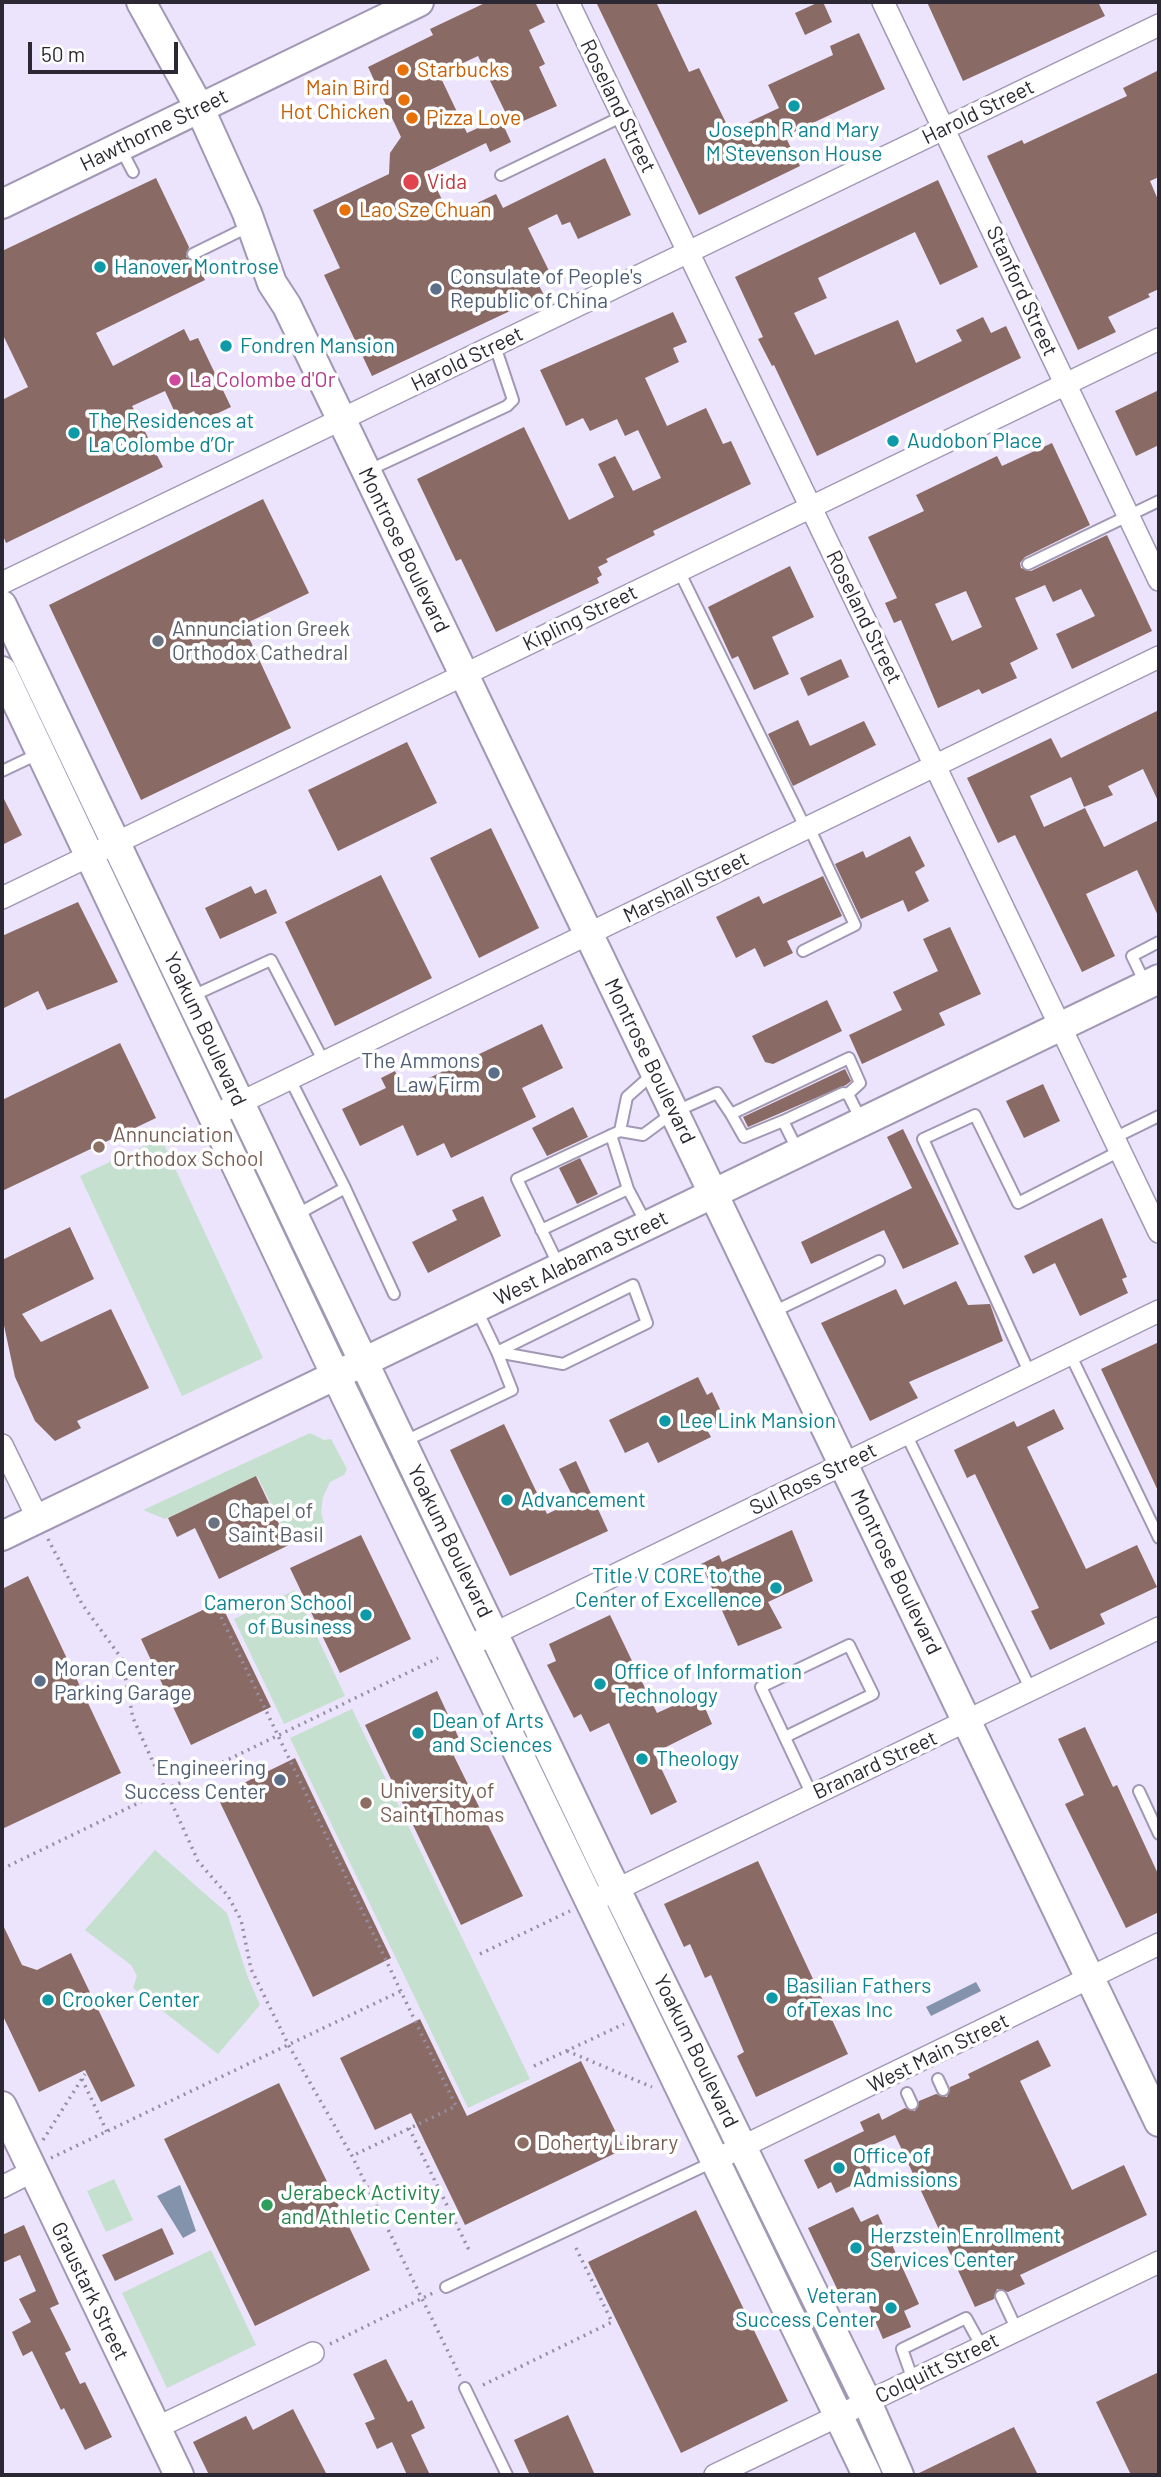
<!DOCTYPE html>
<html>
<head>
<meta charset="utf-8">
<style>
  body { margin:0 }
  #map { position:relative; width:1161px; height:2477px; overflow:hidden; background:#ece4fc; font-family:Barlow,sans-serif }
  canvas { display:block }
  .frame { position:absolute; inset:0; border:4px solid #2c2833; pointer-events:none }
  .scale { position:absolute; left:28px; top:42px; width:150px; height:32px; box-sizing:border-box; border:4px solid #2c2833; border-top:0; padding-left:9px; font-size:21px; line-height:24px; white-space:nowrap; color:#2c2833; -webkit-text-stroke:5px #fff; paint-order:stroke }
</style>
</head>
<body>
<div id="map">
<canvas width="1161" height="2477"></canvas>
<div class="frame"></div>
<div class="scale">50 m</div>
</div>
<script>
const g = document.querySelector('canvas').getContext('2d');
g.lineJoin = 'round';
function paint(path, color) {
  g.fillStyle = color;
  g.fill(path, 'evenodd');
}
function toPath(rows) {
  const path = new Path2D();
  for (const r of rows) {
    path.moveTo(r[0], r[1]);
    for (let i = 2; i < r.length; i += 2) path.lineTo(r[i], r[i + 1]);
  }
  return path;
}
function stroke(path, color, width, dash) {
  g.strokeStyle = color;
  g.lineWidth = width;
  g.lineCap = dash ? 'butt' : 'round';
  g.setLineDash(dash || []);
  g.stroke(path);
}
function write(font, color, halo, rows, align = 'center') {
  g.font = font + ' Barlow,sans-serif';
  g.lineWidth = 7;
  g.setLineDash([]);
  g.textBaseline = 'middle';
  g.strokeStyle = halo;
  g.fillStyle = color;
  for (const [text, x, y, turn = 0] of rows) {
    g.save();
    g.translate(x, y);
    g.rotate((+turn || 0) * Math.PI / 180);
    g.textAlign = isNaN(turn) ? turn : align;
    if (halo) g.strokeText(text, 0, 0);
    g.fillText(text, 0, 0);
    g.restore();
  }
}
const green = toPath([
  [161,1138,263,1358,182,1396,80,1176],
  [310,1433,324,1440,331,1439,347,1469,344,1475,330,1482,323,1497,321,1512,324,1524,290,1541,257,1476,165,1519,143,1510],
  [295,1590,345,1696,284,1724,234,1619],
  [352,1709,530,2079,468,2108,290,1738],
  [155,1850,227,1913,247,1975,260,2005,218,2054,133,1988,137,1976,131,1965,85,1930],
  [114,2179,133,2220,106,2232,87,2191],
  [211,2250,256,2345,167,2388,122,2293]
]);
const water = toPath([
  [976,1982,981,1991,931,2016,926,2007],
  [180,2185,196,2231,183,2238,157,2196]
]);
const building = toPath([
  [487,2,535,2,545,22,529,30,545,64,539,67,557,106,512,126,478,56,439,74,467,133,500,118,511,142,490,152,486,143,428,171,450,216,496,194,503,208,605,158,631,215,578,239,570,222,562,225,557,214,528,228,552,277,538,284,544,295,372,376,324,275,340,268,313,210,389,174,390,153,401,137,368,67,433,35,430,29],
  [596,2,656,2,689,72,699,68,730,131,779,108,768,85,833,55,830,46,859,33,885,89,785,136,800,166,699,215],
  [819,2,823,2,832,22,805,35,795,13],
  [927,2,1098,2,1105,16,963,81],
  [1159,70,1159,177,1150,181,1159,202,1159,289,1148,294,1150,297,1108,317,1116,332,1078,350,987,156,1022,140,1024,144,1127,96,1123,88],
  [156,178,189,247,186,257,196,261,205,280,96,333,113,366,184,329,190,341,198,338,231,407,199,422,194,411,178,419,165,391,132,406,163,467,6,543,2,533,2,400,28,387,2,333,2,251],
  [938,180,978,267,940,285,915,232,818,278,827,298,794,313,815,355,898,320,916,363,962,341,956,330,983,317,991,333,1006,326,1021,358,817,456,774,365,772,366,758,339,763,337,735,277],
  [673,312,687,342,673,348,679,362,645,378,667,426,706,408,723,444,731,441,751,484,653,531,655,535,606,559,608,562,598,567,602,575,597,578,599,583,496,632,461,559,456,561,417,479,524,427,569,520,614,497,598,464,615,456,633,491,661,478,638,430,625,436,617,419,590,431,583,418,566,426,540,370],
  [1159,390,1159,445,1136,456,1115,411],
  [1052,443,1090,525,1025,557,1020,563,1021,568,1031,571,1107,535,1152,631,1072,669,1056,634,1095,616,1081,589,1053,602,1045,585,1015,598,1038,649,1010,663,1017,678,982,694,979,689,938,708,901,620,894,623,885,603,897,598,868,537,924,511,916,495,997,456,1002,466],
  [966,591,982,627,952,641,935,604],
  [263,499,309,593,243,625,291,728,141,800,49,605],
  [790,566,814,617,772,637,789,674,754,690,738,656,732,659,708,607],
  [841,659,849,677,808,696,800,678],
  [1159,710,1159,803,1143,769,1108,786,1113,795,1084,807,1071,777,1030,796,1044,827,1085,808,1104,847,1159,820,1159,918,1137,870,1086,894,1115,956,1082,972,1015,835,998,843,967,778,1051,738,1061,758],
  [798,720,810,746,864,721,876,745,793,786,768,734],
  [407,742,437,803,338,851,308,790],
  [2,795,22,835,2,845],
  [491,828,539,928,479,958,430,858],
  [910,836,925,866,915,872,929,901,908,912,903,900,861,919,835,864,863,851,866,858],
  [381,875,432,978,335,1026,285,922],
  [823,876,842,916,787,941,793,953,764,967,755,948,736,958,716,917,759,896,763,904],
  [251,886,255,894,266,889,277,913,220,939,205,908],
  [78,902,118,982,47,1010,38,991,2,1009,2,936],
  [950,927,981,994,939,1013,945,1025,862,1064,849,1035,902,1010,893,992,938,971,923,939],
  [827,1000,842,1031,773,1064,765,1062,752,1036],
  [542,1024,563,1068,522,1088,536,1117,451,1158,444,1143,417,1156,403,1125,360,1146,342,1109,386,1088,381,1078,395,1071,404,1090],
  [120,1043,156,1118,2,1191,2,1100],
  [845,1069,851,1081,846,1085,748,1127,743,1117],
  [1043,1084,1060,1121,1024,1138,1006,1101],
  [573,1107,588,1137,547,1156,532,1128],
  [903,1129,959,1244,903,1269,884,1230,811,1264,801,1242,912,1188,887,1137],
  [580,1158,598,1194,577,1204,559,1168],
  [483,1196,501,1236,428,1273,412,1242,457,1220,452,1210],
  [1102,1218,1127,1277,1122,1279,1128,1293,1080,1316,1055,1263,1033,1274,1024,1256],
  [70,1227,94,1279,22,1314,41,1342,111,1309,149,1388,77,1421,81,1428,55,1441,35,1421,15,1377,2,1316,2,1260],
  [956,1281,968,1305,990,1304,1003,1341,909,1382,918,1398,870,1421,821,1323,896,1289,904,1305],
  [1159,1342,1159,1493,1101,1369],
  [698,1377,707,1395,712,1392,721,1411,716,1413,720,1422,706,1428,711,1437,658,1463,648,1442,625,1453,609,1420],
  [1054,1409,1064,1429,1027,1447,1086,1569,1137,1545,1157,1587,1100,1614,1105,1624,1050,1650,1031,1611,1039,1608,975,1474,967,1478,954,1450,1014,1421,1017,1427],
  [504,1424,547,1514,575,1501,559,1469,576,1461,608,1531,510,1576,450,1450],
  [256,1476,289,1545,219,1579,195,1528,177,1537,168,1518],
  [792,1530,813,1581,768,1602,782,1628,738,1646,701,1564,719,1555,722,1562],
  [361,1535,411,1639,340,1673,290,1568],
  [28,1576,121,1773,2,1829,2,1589],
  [220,1602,271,1707,191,1745,141,1639],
  [610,1615,657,1713,699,1694,712,1724,654,1753,677,1802,651,1815,609,1723,590,1732,581,1714,574,1718,547,1665,556,1661,549,1644],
  [437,1691,462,1745,451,1750,523,1896,461,1925,365,1725],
  [1085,1727,1113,1787,1117,1785,1159,1876,1159,1912,1126,1928,1065,1804,1084,1795,1058,1739],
  [295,1758,391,1958,313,1997,217,1796],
  [758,1861,848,2054,756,2097,737,2056,744,2052,711,1975,705,1978,690,1944,684,1947,664,1904],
  [2,1923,22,1965,37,1970,71,1953,135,2086,101,2102,85,2070,39,2092,2,2014],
  [420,2019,467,2116,581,2061,624,2149,465,2225,411,2113,375,2130,340,2058],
  [1038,2040,1051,2066,1020,2081,1072,2190,1124,2165,1147,2215,1020,2275,1025,2284,1008,2292,997,2289,994,2299,975,2307,895,2135,861,2150,873,2175,836,2193,831,2182,818,2189,804,2160,864,2131,860,2122,879,2113,882,2120,905,2108,915,2111,919,2101,936,2094,947,2097,950,2087,970,2078,968,2074],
  [279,2083,370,2270,255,2326,164,2139],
  [853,2207,861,2222,878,2214,919,2304,904,2311,911,2327,883,2339,861,2288,841,2297,808,2228],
  [696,2210,788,2401,681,2453,588,2262],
  [24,2225,59,2304,50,2308,71,2350,65,2353,80,2384,85,2382,112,2437,85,2450,64,2408,61,2410,32,2351,23,2356,12,2332,31,2322,19,2299,36,2291,20,2255,2,2263,2,2235],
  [162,2228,174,2254,115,2281,102,2255],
  [386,2359,408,2402,412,2400,425,2428,411,2435,430,2475,407,2475,392,2442,377,2449,365,2423,375,2419,353,2374],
  [1159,2372,1159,2475,1131,2475,1096,2402],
  [293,2409,327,2475,209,2475,193,2442,246,2416,253,2430],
  [568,2415,595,2475,530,2475,514,2440],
  [1014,2427,1038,2475,915,2475]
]);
const path = toPath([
  [48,1539,82,1604,122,1659,133,1718,198,1861,228,1896,241,1920,251,1969,289,2046,352,2156,460,2376],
  [209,1592,456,2106,352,2156],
  [2,1869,438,1658],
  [480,1954,570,1911],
  [567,2051,652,2087],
  [534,2066,624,2024],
  [82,2079,107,2132],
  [409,2128,469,2250],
  [43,2140,85,2074],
  [51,2158,401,1991],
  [330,2344,433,2293],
  [483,2385,612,2322,576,2248]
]);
const lane = toPath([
  [121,149,133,172],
  [501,175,623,116],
  [193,254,250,226],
  [367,471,507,406,513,400,495,346],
  [1028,564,1159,501],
  [679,571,806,829],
  [2,771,40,753],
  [803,951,855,925,809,827],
  [1145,983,1132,956,1159,942],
  [190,997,271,960,324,1062],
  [290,1079,345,1188],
  [731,1114,744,1137,783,1121,798,1151],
  [783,1121,843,1093,848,1094],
  [620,1131,627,1097,654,1073],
  [611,1135,628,1189,646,1223],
  [1114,1138,1159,1116],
  [294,1216,345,1188,394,1294],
  [541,1230,628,1189],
  [559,1266,517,1179,620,1131,643,1135,674,1112,717,1093,731,1114,849,1058,860,1083,848,1094,862,1122],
  [476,1308,497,1352,633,1285,647,1323,563,1364,497,1352],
  [771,1313,879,1261],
  [1070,1354,1159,1538],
  [1030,1374,923,1139,975,1115,1018,1203,1120,1151],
  [906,1434,1031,1690],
  [403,1442,512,1390,497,1352],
  [785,1737,873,1694,849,1645,761,1687,812,1795],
  [1139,1791,1159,1834],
  [938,2079,943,2090],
  [907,2093,912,2104],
  [446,2287,713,2162],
  [1001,2296,1017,2330],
  [913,2380,902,2349,966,2318,982,2347],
  [465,2388,507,2475]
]);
const street = toPath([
  [568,2,1159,1232],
  [883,2,1159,580],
  [2,583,1159,25],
  [2,898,1159,339],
  [213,1116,1159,657],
  [2,1445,38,1519],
  [481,1640,1159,1311],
  [603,1896,1159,1628],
  [715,2160,1159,1944],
  [2,2187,33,2171],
  [156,2428,313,2353],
  [715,2475,1159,2262]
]);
const secondary = toPath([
  [141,2,199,107,247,213,272,283,287,306,1159,2122],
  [2,204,419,2],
  [2,605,606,1869,867,2402,899,2475],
  [2,671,336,1376,867,2475],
  [2,1536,1159,979],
  [2,2106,179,2475]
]);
const markers = [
  [403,70,7,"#e8710a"],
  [404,100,7,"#e8710a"],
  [794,106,7,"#0f9aa8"],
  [412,118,7,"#e8710a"],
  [411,182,9,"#e0444e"],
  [345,210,7,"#e8710a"],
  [100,267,7,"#0f9aa8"],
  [436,289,7,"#5c6f8a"],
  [226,346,7,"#0f9aa8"],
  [175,380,7,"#d1479c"],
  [74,433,7,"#0f9aa8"],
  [893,441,7,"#0f9aa8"],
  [158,641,7,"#6b7280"],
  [494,1073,7,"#5c6f8a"],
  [99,1147,7,"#8d6e63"],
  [665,1421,7,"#0f9aa8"],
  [507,1500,7,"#0f9aa8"],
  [214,1523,7,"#6b7280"],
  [776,1588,7,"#0f9aa8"],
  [366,1615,7,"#0f9aa8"],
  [40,1681,7,"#5c6f8a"],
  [600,1684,7,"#0f9aa8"],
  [418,1733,7,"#0f9aa8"],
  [642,1759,7,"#0f9aa8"],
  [280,1780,7,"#5c6f8a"],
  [366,1803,7,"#8d6e63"],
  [772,1998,7,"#0f9aa8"],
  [48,2000,7,"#0f9aa8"],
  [523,2143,7,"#8d6e63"],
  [839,2168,7,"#0f9aa8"],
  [267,2205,7,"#2e9e5b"],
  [856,2248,7,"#0f9aa8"],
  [891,2308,7,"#0f9aa8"]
];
const foodNames = [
  ["Starbucks",417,70],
  ["Main Bird",390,88,"right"],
  ["Hot Chicken",390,112,"right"],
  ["Pizza Love",426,118],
  ["Lao Sze Chuan",359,210]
];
const streetNames = [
  ["Roseland Street",618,106,64],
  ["Harold Street",978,112,-26],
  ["Hawthorne Street",154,130,-26],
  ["Stanford Street",1022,291,65],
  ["Harold Street",467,359,-26],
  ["Montrose Boulevard",404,550,64],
  ["Roseland Street",864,617,64],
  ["Kipling Street",580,618,-26],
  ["Marshall Street",686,887,-26],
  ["Yoakum Boulevard",205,1029,65],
  ["Montrose Boulevard",650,1061,64],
  ["West Alabama Street",581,1258,-26],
  ["Sul Ross Street",813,1479,-26],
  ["Yoakum Boulevard",450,1541,64],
  ["Montrose Boulevard",896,1572,64],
  ["Branard Street",875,1765,-25],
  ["Yoakum Boulevard",696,2051,64],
  ["West Main Street",938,2053,-26],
  ["Graustark Street",90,2291,64],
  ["Colquitt Street",937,2368,-26]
];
const cultureNames = [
  ["Joseph R and Mary",794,130,"center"],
  ["M Stevenson House",794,154,"center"],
  ["Hanover Montrose",114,267],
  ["Fondren Mansion",240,346],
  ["The Residences at",88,421],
  ["La Colombe d’Or",88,445],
  ["Audobon Place",907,441],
  ["Lee Link Mansion",679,1421],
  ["Advancement",521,1500],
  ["Title V CORE to the",762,1576,"right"],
  ["Center of Excellence",762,1600,"right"],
  ["Cameron School",352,1603,"right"],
  ["of Business",352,1627,"right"],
  ["Office of Information",614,1672],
  ["Technology",614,1696],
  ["Dean of Arts",432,1721],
  ["and Sciences",432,1745],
  ["Theology",656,1759],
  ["Basilian Fathers",786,1986],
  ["of Texas Inc",786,2010],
  ["Crooker Center",62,2000],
  ["Office of",853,2156],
  ["Admissions",853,2180],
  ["Herzstein Enrollment",870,2236],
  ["Services Center",870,2260],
  ["Veteran",877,2296,"right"],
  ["Success Center",877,2320,"right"]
];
const healthNames = [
  ["Vida",427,182]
];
const serviceNames = [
  ["Consulate of People's",450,277],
  ["Republic of China",450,301],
  ["The Ammons",480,1061,"right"],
  ["Law Firm",480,1085,"right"],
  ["Moran Center",54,1669],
  ["Parking Garage",54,1693],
  ["Engineering",266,1768,"right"],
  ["Success Center",266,1792,"right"]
];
const hotelNames = [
  ["La Colombe d'Or",189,380]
];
const worshipNames = [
  ["Annunciation Greek",172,629],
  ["Orthodox Cathedral",172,653],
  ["Chapel of",228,1511],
  ["Saint Basil",228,1535]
];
const educationNames = [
  ["Annunciation",113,1135],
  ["Orthodox School",113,1159],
  ["University of",380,1791],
  ["Saint Thomas",380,1815],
  ["Doherty Library",537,2143]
];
const leisureNames = [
  ["Jerabeck Activity",281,2193],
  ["and Athletic Center",281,2217]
];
paint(green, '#c5e0ce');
paint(water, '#8393ab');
paint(building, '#8a6a64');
stroke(lane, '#a198b4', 14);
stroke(street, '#a198b4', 24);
stroke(secondary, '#a198b4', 32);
stroke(path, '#958fa1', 3.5, [2, 5]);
stroke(lane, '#fff', 10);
stroke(street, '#fff', 21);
stroke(secondary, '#fff', 28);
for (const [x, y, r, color] of markers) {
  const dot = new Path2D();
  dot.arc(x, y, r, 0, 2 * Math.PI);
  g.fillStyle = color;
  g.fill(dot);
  stroke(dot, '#fff', 2.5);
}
write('21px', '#c56008', '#fff', foodNames, 'left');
write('21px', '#2c2833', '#fff', streetNames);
write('21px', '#0d838f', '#fff', cultureNames, 'left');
write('21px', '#be3a42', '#fff', healthNames, 'left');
write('21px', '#4e5e75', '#fff', serviceNames, 'left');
write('21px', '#b23c85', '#fff', hotelNames, 'left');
write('21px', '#5b616d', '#fff', worshipNames, 'left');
write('21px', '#785e54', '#fff', educationNames, 'left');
write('21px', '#27864d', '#fff', leisureNames, 'left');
</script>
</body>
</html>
